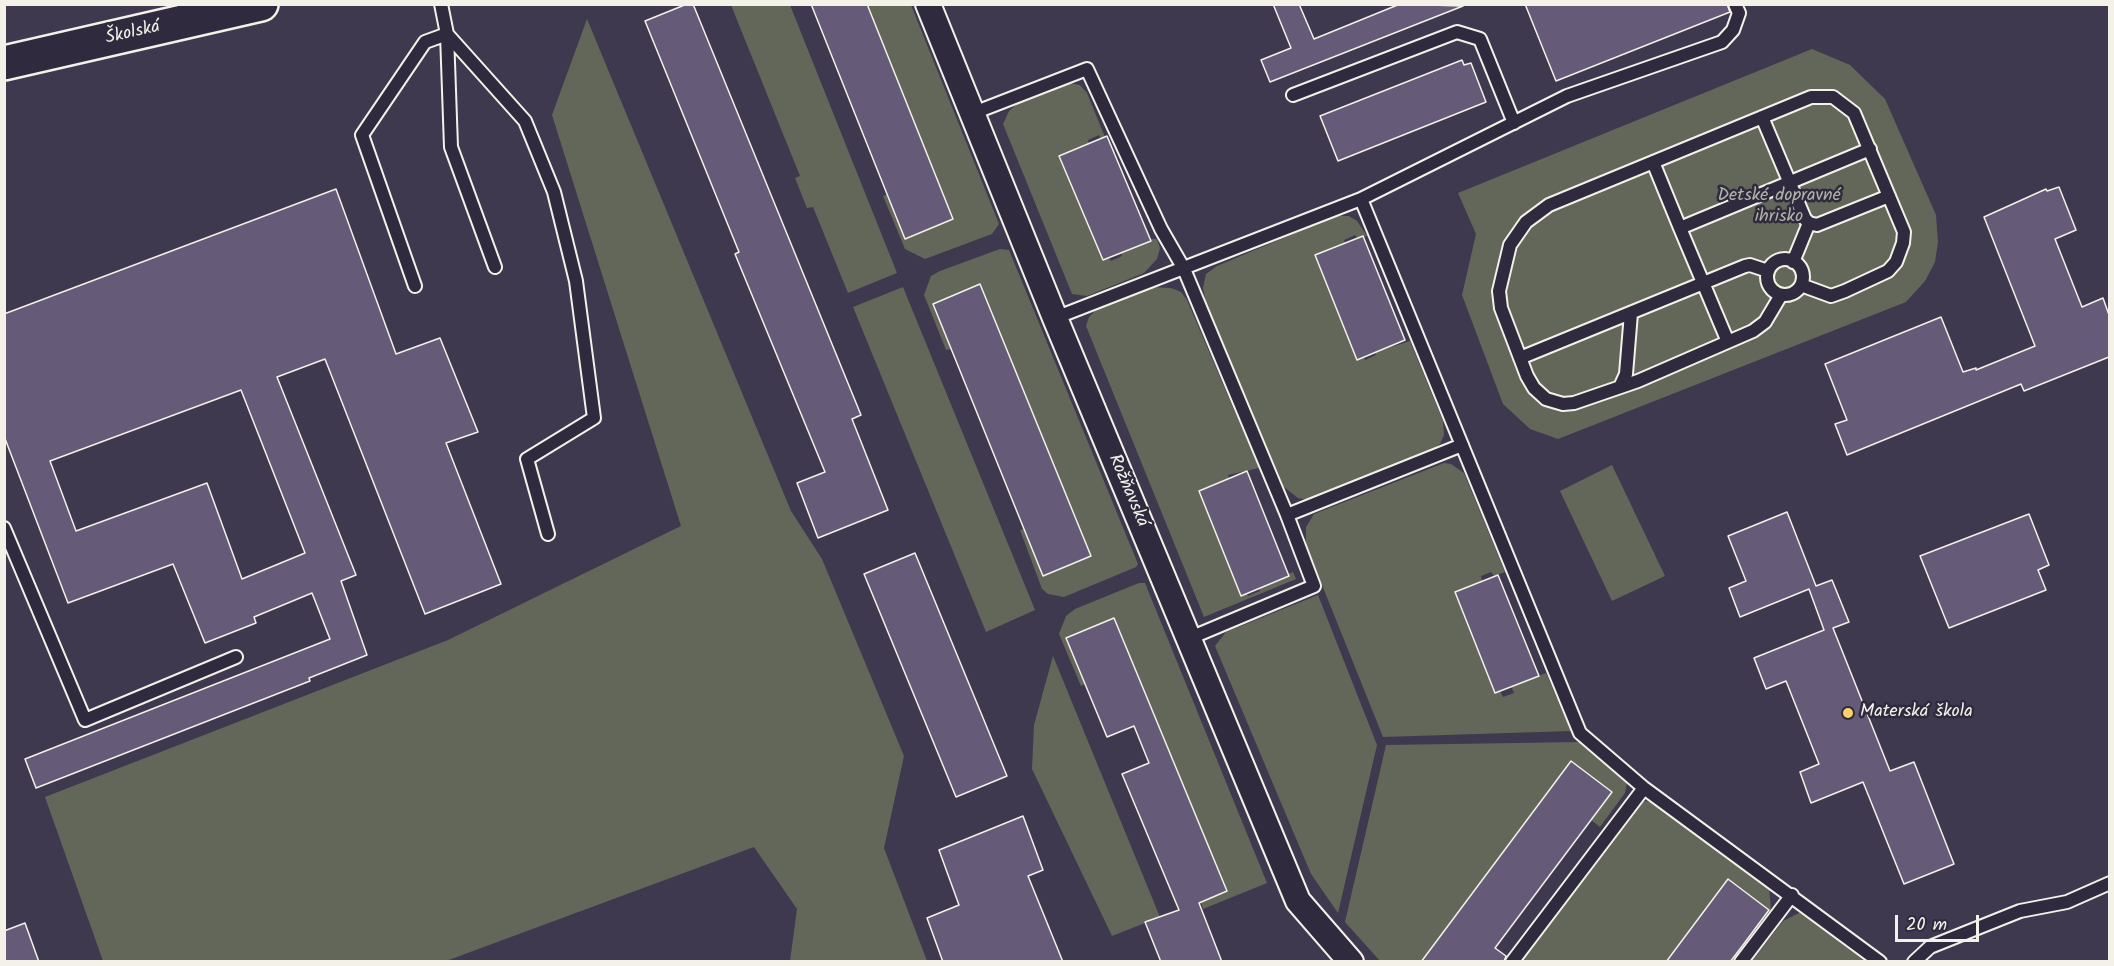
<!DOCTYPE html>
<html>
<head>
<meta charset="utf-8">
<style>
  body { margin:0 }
  #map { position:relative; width:2114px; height:966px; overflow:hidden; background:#3f394f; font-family:Kalam,sans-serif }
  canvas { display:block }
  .frame { position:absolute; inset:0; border:6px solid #f4f1e8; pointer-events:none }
  .scale { position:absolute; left:1895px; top:915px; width:84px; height:27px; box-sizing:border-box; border:3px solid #f4f1e8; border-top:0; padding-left:8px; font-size:18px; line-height:21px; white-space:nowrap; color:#f4f1e8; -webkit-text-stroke:4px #2f2a3d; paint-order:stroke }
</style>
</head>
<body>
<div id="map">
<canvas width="2114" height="966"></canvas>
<div class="frame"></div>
<div class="scale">20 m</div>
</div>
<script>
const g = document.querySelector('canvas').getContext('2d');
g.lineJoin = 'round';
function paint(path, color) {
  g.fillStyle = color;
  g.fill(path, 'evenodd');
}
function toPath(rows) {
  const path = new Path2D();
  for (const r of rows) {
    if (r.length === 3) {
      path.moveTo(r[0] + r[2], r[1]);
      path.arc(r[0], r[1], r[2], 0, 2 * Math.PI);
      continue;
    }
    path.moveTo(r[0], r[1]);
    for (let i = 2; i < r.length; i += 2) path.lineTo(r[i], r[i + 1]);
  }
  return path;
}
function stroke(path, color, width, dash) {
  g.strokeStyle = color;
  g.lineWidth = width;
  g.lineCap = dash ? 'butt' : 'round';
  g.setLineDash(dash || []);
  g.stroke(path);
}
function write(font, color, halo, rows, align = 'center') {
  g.font = font + ' Kalam,sans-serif';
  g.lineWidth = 5;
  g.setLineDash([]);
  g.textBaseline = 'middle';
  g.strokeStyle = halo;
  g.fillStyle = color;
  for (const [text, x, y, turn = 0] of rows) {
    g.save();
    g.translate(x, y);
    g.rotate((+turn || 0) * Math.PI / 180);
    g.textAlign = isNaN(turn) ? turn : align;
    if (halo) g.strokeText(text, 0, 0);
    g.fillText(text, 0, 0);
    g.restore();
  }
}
const green = toPath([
  [731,5,790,5,897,273,848,293,813,207,807,208,795,178,800,176],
  [867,5,911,5,999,224,992,234,925,259,905,249,883,196,888,194,906,239,953,219],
  [587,19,791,511,822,559,904,756,884,848,927,961,790,961,797,909,754,847,446,961,103,961,45,797,448,640,681,526,552,115],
  [1812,49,1850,65,1885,99,1936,215,1938,242,1935,262,1925,281,1906,302,1558,439,1530,429,1503,404,1462,295,1476,234,1458,193],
  [1069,83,1080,85,1087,93,1105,137,1101,139,1099,135,1088,140,1089,144,1059,156,1103,260,1109,258,1111,261,1122,256,1121,253,1151,241,1150,239,1157,239,1160,248,1157,259,1144,273,1087,296,1072,294,1003,124,1009,111,1017,104],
  [1336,216,1349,216,1357,221,1367,236,1357,238,1355,235,1344,240,1345,243,1315,255,1365,360,1376,355,1375,352,1410,341,1443,421,1444,435,1440,444,1433,449,1308,500,1298,498,1284,487,1206,303,1203,288,1206,274,1217,266],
  [1000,249,1009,250,1138,564,1136,567,1064,597,1048,594,1042,589,1020,530,1024,529,1043,576,1091,556,980,284,933,304,951,349,946,350,924,295,931,276,940,271],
  [903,287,1035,610,986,632,853,307],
  [1151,287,1171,288,1181,292,1187,300,1259,468,1228,475,1229,478,1199,491,1248,596,1260,591,1259,588,1289,576,1288,574,1293,572,1296,579,1204,617,1086,326,1089,317,1096,310],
  [1444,463,1451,464,1464,473,1505,572,1494,576,1491,572,1481,576,1482,581,1455,592,1495,693,1500,691,1503,697,1514,693,1511,686,1546,673,1571,731,1383,737,1306,545,1306,527,1314,514],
  [1612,465,1665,576,1612,601,1560,491],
  [1139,583,1145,583,1267,883,1203,909,1201,902,1227,891,1114,618,1066,638,1085,684,1081,686,1059,634,1066,616,1075,609],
  [1318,595,1377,745,1338,913,1311,874,1215,646,1226,632],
  [1053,656,1160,917,1112,936,1032,769,1034,725],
  [1580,742,1627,783,1625,793,1600,827,1591,820,1571,761,1427,954,1436,961,1380,961,1345,922,1386,745],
  [1645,801,1654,803,1769,888,1771,909,1750,937,1769,910,1728,879,1666,961,1521,962,1638,806],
  [1801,912,1864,958,1867,961,1752,961,1783,921]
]);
const building = toPath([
  [687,4,693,4,861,415,852,419,888,510,818,538,797,483,825,472,735,254,739,252,645,21,687,4],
  [811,4,867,4,953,219,905,239,811,4],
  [1273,4,1299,4,1314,39,1400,4,1463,6,1270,82,1261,60,1291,48,1273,4],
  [1525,4,1727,4,1730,12,1556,81,1525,4],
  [1462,60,1464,65,1471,63,1486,102,1338,161,1320,116,1462,60],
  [1107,136,1151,241,1103,260,1059,156,1107,136],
  [2059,187,2076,230,2055,239,2082,307,2103,298,2109,315,2109,357,2024,391,2021,384,1847,455,1835,424,1847,420,1825,364,1941,317,1963,372,1976,368,1976,370,2035,346,1984,217,2046,189,2047,191,2059,187],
  [336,189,396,354,440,338,478,432,446,443,501,584,425,614,325,359,277,377,356,575,341,581,367,655,309,678,310,681,36,788,25,759,330,639,312,593,254,617,256,623,205,643,173,564,68,603,4,436,4,314,336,189],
  [241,390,305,553,242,579,207,483,76,531,50,461,241,390],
  [1363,236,1405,340,1357,360,1315,255,1363,236],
  [980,284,1091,556,1043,576,933,304,980,284],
  [1247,471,1289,576,1241,596,1199,491,1247,471],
  [1787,512,1816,586,1832,580,1849,622,1833,628,1890,771,1914,762,1954,864,1904,884,1863,782,1811,803,1800,772,1819,764,1786,681,1766,689,1754,658,1824,630,1809,589,1740,617,1729,588,1746,581,1728,536,1787,512],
  [2029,514,2049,565,2038,570,2046,590,1949,628,1920,556,2029,514],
  [915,553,1007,776,956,797,864,574,915,553],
  [1498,575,1539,676,1495,693,1455,592,1498,575],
  [1114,618,1227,891,1199,903,1222,962,1161,962,1145,922,1179,910,1122,774,1149,763,1134,726,1107,737,1066,638,1114,618],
  [1571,761,1612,792,1495,948,1506,956,1504,962,1421,962,1571,761],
  [1023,816,1043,870,1028,876,1063,962,943,962,927,918,959,905,939,850,1023,816],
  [1728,879,1769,910,1743,945,1730,962,1666,962,1728,879],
  [25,923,39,962,4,962,4,931,25,923]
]);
const lane = toPath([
  [441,4,447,34,525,121,554,192,576,281,594,418,527,459,548,534],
  [1293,95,1457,32,1480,39,1514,123],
  [971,114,1087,69,1161,229,1184,269,1287,515,1314,586,1190,638],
  [1762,117,1805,219,1809,223,1817,225,1889,196],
  [1653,162,1680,228,1870,149],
  [1361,199,1567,96,1722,42,1733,30,1739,13,1735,4],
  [1680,228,1728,342],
  [1785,277,18],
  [1793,262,1809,223],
  [415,286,362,135,425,42,447,34,451,147,495,267],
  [1781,295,1765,322,1753,331,1638,381,1574,403,1563,404,1546,399,1534,388,1527,376,1501,308,1499,291,1510,245,1526,222,1549,205,1811,97,1833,97,1854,113,1904,232,1903,243,1896,262,1888,271,1845,291,1831,296,1801,285],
  [1055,318,1361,199,1580,733,1644,788,1880,962],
  [1520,358,1745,266,1750,265,1768,271],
  [1621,385,1626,374,1631,313],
  [1287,515,1462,445],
  [4,528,85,720,236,657],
  [1512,962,1644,788],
  [1741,962,1792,895],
  [1914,962,1930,947,2020,911,2067,902,2110,883]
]);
const street = toPath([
  [928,4,1055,318,1298,901,1351,962]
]);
const secondary = toPath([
  [4,63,261,4]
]);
const markers = [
  [1848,713,6,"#ffd166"]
];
const streetNames = [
  ["Školská",133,34,-13],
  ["Rožňavská",1127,491,67]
];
const parkNames = [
  ["Detské dopravné",1779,197],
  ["ihrisko",1779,218]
];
const poiNames = [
  ["Materská škola",1860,713]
];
paint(green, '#626759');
paint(building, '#655b78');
stroke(building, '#f4f1e8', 1.5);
stroke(lane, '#f4f1e8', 16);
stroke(street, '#f4f1e8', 28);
stroke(secondary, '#f4f1e8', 38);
stroke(lane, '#2f2a3d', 12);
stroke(street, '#2f2a3d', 24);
stroke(secondary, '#2f2a3d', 33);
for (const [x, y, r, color] of markers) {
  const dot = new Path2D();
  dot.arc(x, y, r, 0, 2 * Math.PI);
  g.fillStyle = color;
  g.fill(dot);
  stroke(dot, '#2f2a3d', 2);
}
write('18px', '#f4f1e8', '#2f2a3d', streetNames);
write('18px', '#b2b3a8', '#2f2a3d', parkNames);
write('18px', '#f4f1e8', '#2f2a3d', poiNames, 'left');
</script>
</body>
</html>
